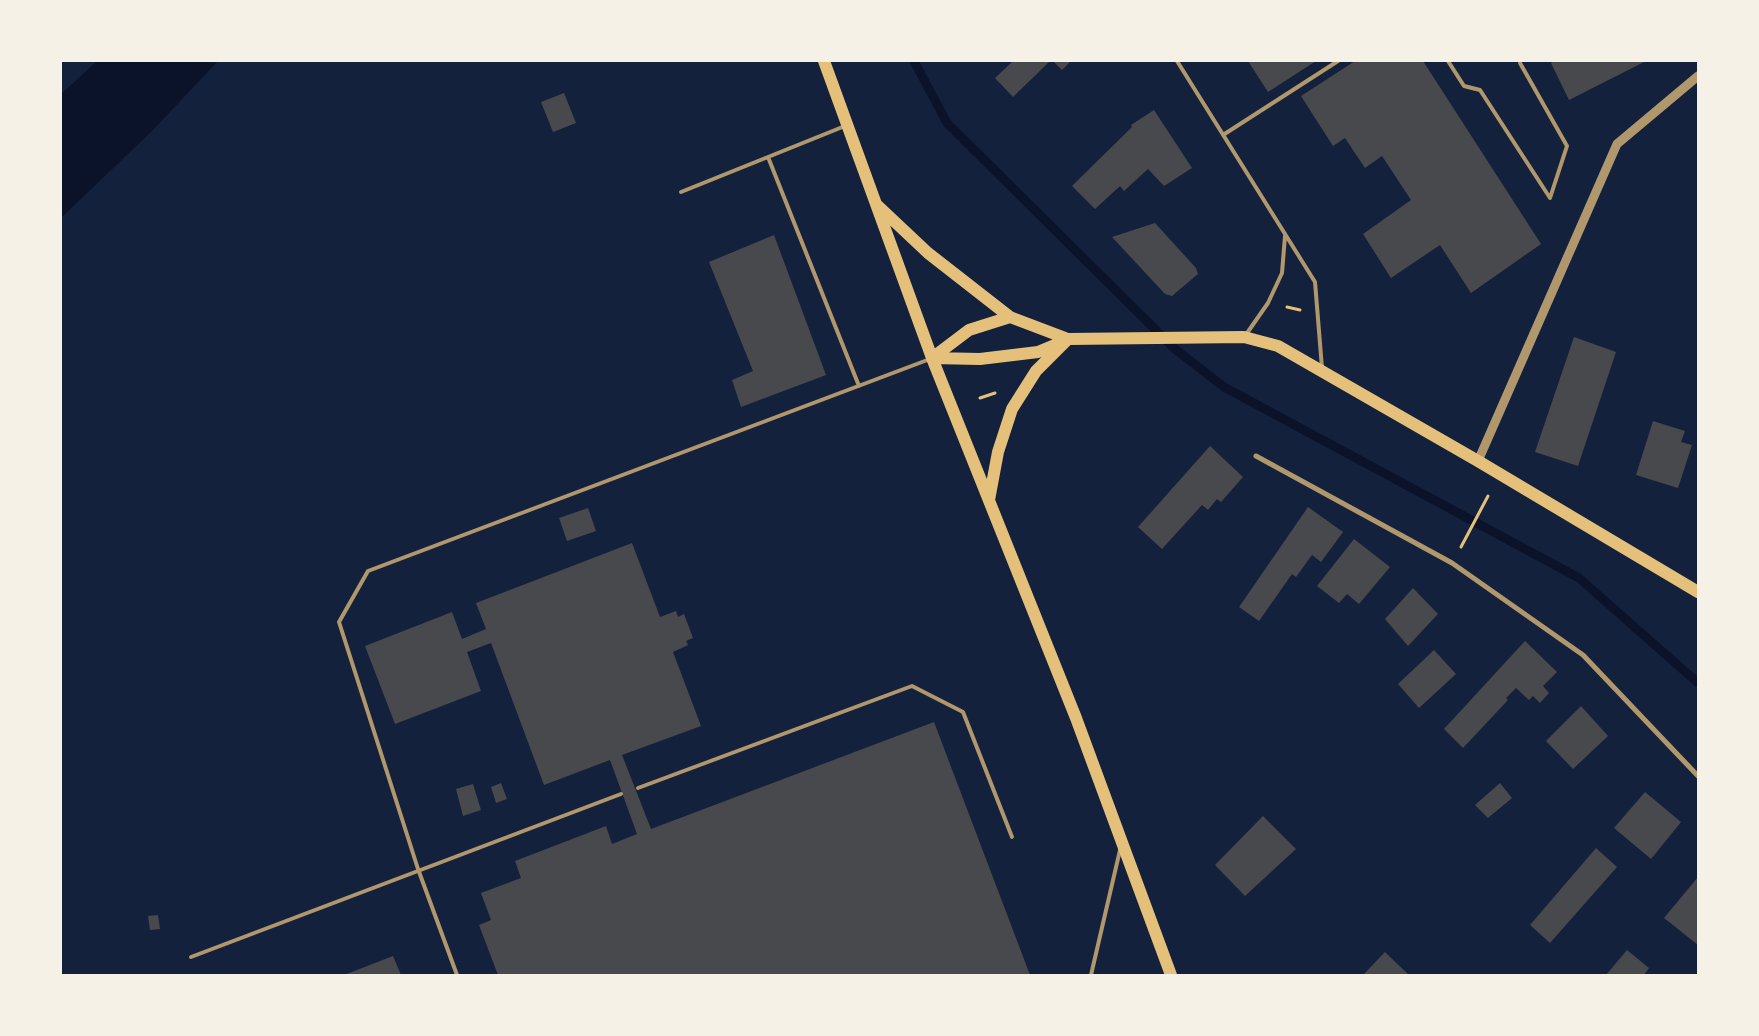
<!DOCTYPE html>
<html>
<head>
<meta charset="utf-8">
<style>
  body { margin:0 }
  #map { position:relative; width:1759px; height:1036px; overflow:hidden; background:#14213d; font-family:"Roboto Condensed",sans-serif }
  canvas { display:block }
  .frame { position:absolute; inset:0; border:62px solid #f6f1e7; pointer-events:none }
</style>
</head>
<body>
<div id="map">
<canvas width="1759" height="1036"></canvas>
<div class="frame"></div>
</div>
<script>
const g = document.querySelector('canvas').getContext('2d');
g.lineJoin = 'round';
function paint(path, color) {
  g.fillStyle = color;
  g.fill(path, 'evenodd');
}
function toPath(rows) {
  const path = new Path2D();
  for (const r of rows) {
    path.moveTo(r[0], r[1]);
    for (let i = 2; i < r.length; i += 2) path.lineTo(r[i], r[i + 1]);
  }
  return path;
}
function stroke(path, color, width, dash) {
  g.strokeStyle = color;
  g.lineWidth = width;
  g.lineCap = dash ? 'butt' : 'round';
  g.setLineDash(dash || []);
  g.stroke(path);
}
const water = toPath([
  [97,61,218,61,153,130,61,218,61,94]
]);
const stream = toPath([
  [914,61,947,123,1175,349,1224,387,1579,578,1698,683]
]);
const building = toPath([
  [1013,61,1050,61,1013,97,995,78],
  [1053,61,1071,61,1062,70],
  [1248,61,1316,61,1268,92],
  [1355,61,1423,61,1541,244,1471,293,1440,245,1391,278,1363,234,1411,200,1382,156,1365,168,1345,138,1333,146,1301,96],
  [1554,61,1646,61,1569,100,1551,63],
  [564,93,576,123,553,132,541,102],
  [1154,110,1192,168,1164,186,1148,169,1124,191,1120,186,1095,209,1072,186,1132,127,1131,125],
  [1155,223,1196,268,1198,274,1172,296,1165,294,1112,237],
  [774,235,826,375,741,407,732,380,753,371,709,262],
  [1574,337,1616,352,1578,466,1535,452],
  [1653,421,1685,431,1681,442,1692,445,1678,488,1636,475],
  [1210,446,1243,477,1221,502,1217,499,1208,510,1202,505,1162,549,1138,527],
  [1308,507,1343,532,1321,562,1312,555,1296,577,1292,574,1259,621,1239,607],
  [588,508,596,531,567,541,559,518],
  [1354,539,1390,567,1359,604,1347,594,1339,603,1317,586],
  [632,543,660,617,676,611,678,617,684,614,693,638,686,641,688,645,673,652,701,726,622,755,651,829,934,722,1030,975,498,975,479,925,491,920,481,893,521,878,515,861,606,826,612,844,637,834,610,760,544,785,491,643,467,652,481,691,395,724,365,646,452,612,462,639,486,629,476,603],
  [1413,588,1438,614,1408,646,1385,619],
  [1525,641,1557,672,1543,686,1549,693,1540,703,1533,696,1529,700,1516,688,1506,698,1508,700,1463,748,1444,729],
  [1434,650,1456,674,1419,708,1398,684],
  [1581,706,1608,736,1573,769,1546,741],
  [501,783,507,799,496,803,491,787],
  [1500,783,1512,798,1488,818,1475,805],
  [473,784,481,810,463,816,456,789],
  [1645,792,1681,822,1651,859,1614,828],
  [1263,816,1296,849,1245,896,1215,865],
  [1596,848,1617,867,1550,943,1530,925],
  [1698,877,1698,945,1664,918],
  [158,915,160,929,150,930,148,916],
  [1627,950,1649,968,1644,975,1606,975],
  [1385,952,1409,975,1363,975],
  [393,956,401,975,344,975]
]);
const path = toPath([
  [1287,307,1300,310],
  [980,398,995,393],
  [1461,547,1488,496]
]);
const service = toPath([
  [1177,61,1315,282,1322,368],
  [1448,61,1464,86,1480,90,1550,198,1567,146,1520,63],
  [845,126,768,157,859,386],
  [1223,135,1338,61],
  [681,192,768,157],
  [1245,336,1268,303,1282,273,1285,236],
  [638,788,912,686,963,712,1012,837],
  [191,957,621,794],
  [457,975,418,869,339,622,368,571,930,359],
  [1091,975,1120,850]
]);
const minor = toPath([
  [1256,456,1452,563,1583,655,1698,776]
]);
const tertiary = toPath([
  [1478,461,1617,144,1698,76]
]);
const primary = toPath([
  [824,61,932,358,1076,718,1171,975],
  [877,205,928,253,1010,317],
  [932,358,969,330,1010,317,1068,339,1244,337,1278,346,1478,461,1698,592],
  [932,358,980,359,1038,352,1062,342],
  [989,500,998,452,1012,409,1036,371,1068,339]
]);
paint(water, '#0b132b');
stroke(stream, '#0b132b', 9);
paint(building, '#48494c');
stroke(path, '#e5c07b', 3);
stroke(service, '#b1986c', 4);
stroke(minor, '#b1986c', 5);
stroke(tertiary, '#b1986c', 9);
stroke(primary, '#e5c07b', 12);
</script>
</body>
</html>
